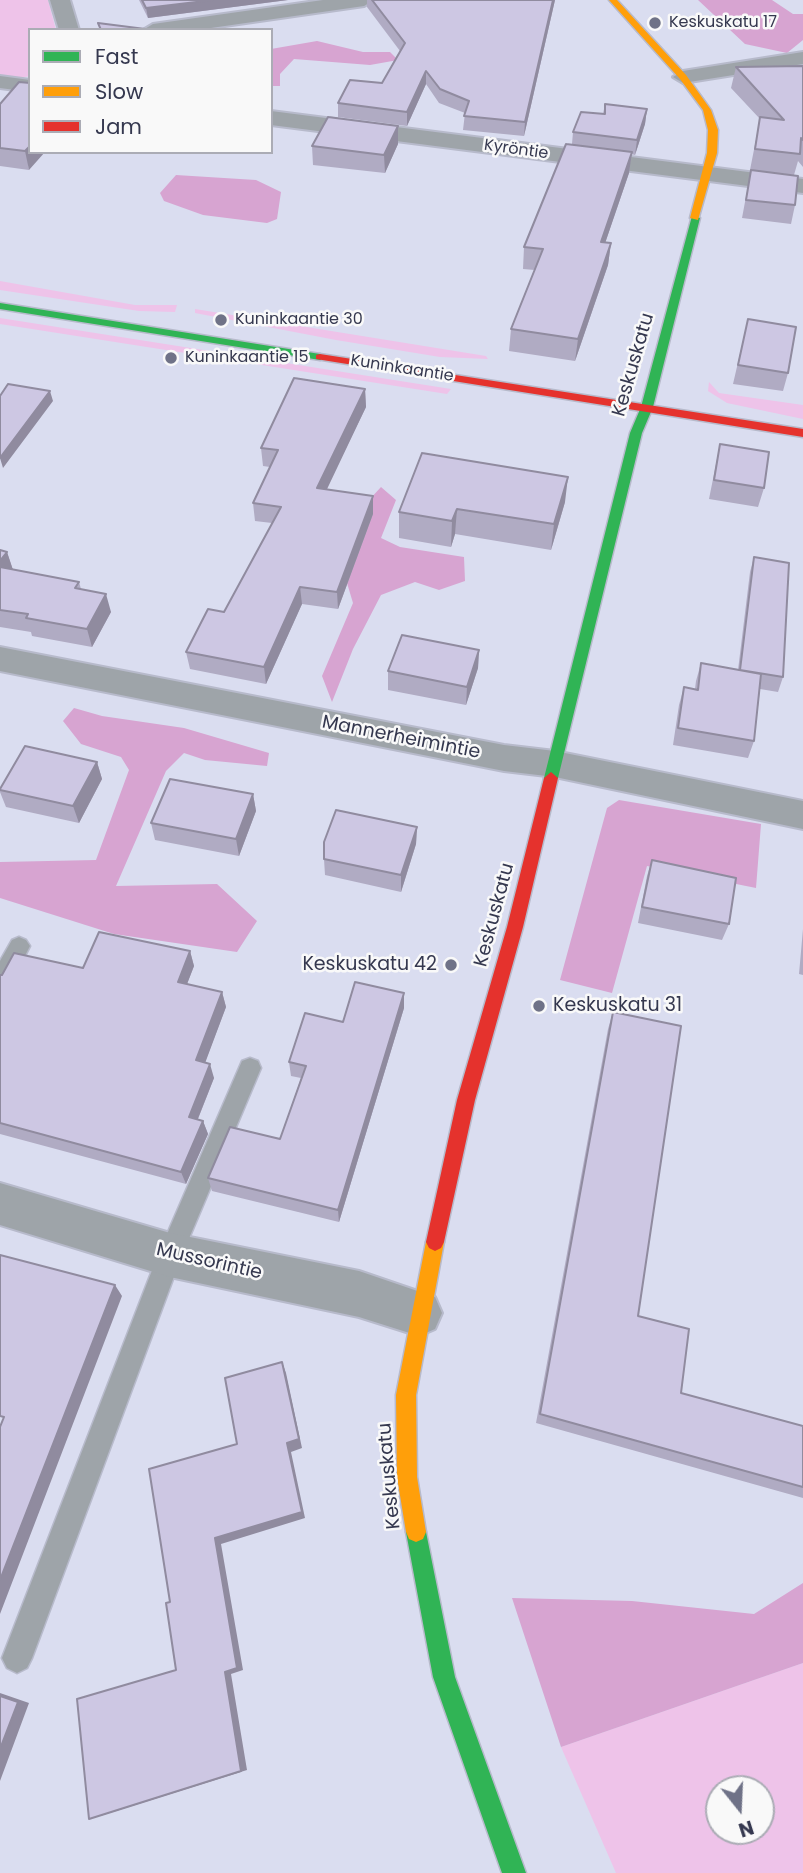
<!DOCTYPE html>
<html>
<head>
<meta charset="utf-8">
<style>
  body { margin:0 }
  #map { position:relative; width:803px; height:1873px; overflow:hidden; background:#daddf0; font-family:Poppins,sans-serif }
  canvas { display:block }
  .legend { position:absolute; left:28px; top:28px; width:245px; height:126px; box-sizing:border-box; background:#f9f9f9; border:2px solid #abacb5; margin:0; padding:9px 12px; list-style:none; font-size:21px; color:#35384f }
  .legend li { display:flex; align-items:center; gap:14px; height:35px }
  .legend b { width:35px; border:2px solid #abacb5 }
  .north { position:absolute; left:705px; top:1775px; width:70px; height:70px; box-sizing:border-box; background:#f9f9f9; border:2px solid #abacb5; border-radius:50%; rotate:162deg; font-size:19px; font-weight:700; line-height:28px; text-align:center; color:#35384f }
  .north::after { content:''; display:block; margin:auto; width:24px; height:32px; background:#6f7287; clip-path:polygon(50% 0,100% 100%,50% 72%,0 100%) }
</style>
</head>
<body>
<div id="map">
<canvas width="803" height="1873"></canvas>
<ul class="legend">
<li><b style="height:9px;background:#30b455"></b>Fast</li>
<li><b style="height:9px;background:#ff9f0a"></b>Slow</li>
<li><b style="height:9px;background:#e5322d"></b>Jam</li>
</ul>
<div class="north">N</div>
</div>
<script>
const g = document.querySelector('canvas').getContext('2d');
g.lineJoin = 'round';
function paint(path, color) {
  g.fillStyle = color;
  g.fill(path, 'evenodd');
}
function toPath(rows) {
  const path = new Path2D();
  for (const r of rows) {
    path.moveTo(r[0], r[1]);
    for (let i = 2; i < r.length; i += 2) path.lineTo(r[i], r[i + 1]);
  }
  return path;
}
function stroke(path, color, width, dash) {
  g.strokeStyle = color;
  g.lineWidth = width;
  g.lineCap = dash ? 'butt' : 'round';
  g.setLineDash(dash || []);
  g.stroke(path);
}
function write(font, color, halo, rows, align = 'center') {
  g.font = font + ' Poppins,sans-serif';
  g.lineWidth = 5;
  g.setLineDash([]);
  g.textBaseline = 'middle';
  g.strokeStyle = halo;
  g.fillStyle = color;
  for (const [text, x, y, turn = 0] of rows) {
    g.save();
    g.translate(x, y);
    g.rotate((+turn || 0) * Math.PI / 180);
    g.textAlign = isNaN(turn) ? turn : align;
    if (halo) g.strokeText(text, 0, 0);
    g.fillText(text, 0, 0);
    g.restore();
  }
}
const green = toPath([
  [0,0,48,0,56,30,30,30,30,76,20,78,0,77],
  [0,281,135,305,177,305,175,312,139,311,0,290],
  [195,309,486,356,488,359,440,357,336,340,195,313],
  [0,318,451,389,447,394,0,324],
  [709,382,719,393,803,405,803,419,727,403,708,391],
  [803,1663,803,1873,616,1873,561,1747],
  [719,1789,761,1789,761,1831,719,1831]
]);
const forest = toPath([
  [698,0,772,0,793,14,803,14,803,40,787,53,745,44],
  [317,41,363,52,390,52,398,60,370,65,294,59,280,74,280,86,271,86,271,49],
  [176,175,256,180,281,192,277,219,267,223,203,215,164,201,160,193],
  [381,487,396,500,381,538,400,547,464,557,465,581,439,590,415,582,381,595,353,649,332,702,322,676,353,603,344,573,357,513],
  [74,708,102,716,184,728,269,753,267,766,205,760,184,753,166,771,116,886,217,884,257,921,237,952,114,934,0,898,0,862,96,860,129,770,121,757,81,744,63,721],
  [619,800,761,824,756,888,647,866,612,993,560,980,607,808],
  [803,1583,803,1663,561,1747,512,1598,632,1601,754,1614]
]);
const lane = toPath([
  [19,937,26,940,30,946,8,989,0,991,0,961,12,940,19,937],
  [250,1058,258,1061,261,1068,182,1255,32,1658,27,1668,17,1673,7,1668,2,1658,158,1255,242,1061,250,1058]
]);
const street = toPath([
  [50,0,70,0,79,30,59,30,50,0],
  [323,0,374,0,364,6,197,30,143,30,153,24,323,0],
  [803,52,803,64,683,83,673,77,683,71,803,52],
  [0,76,30,80,30,92,0,88,0,76],
  [271,111,803,179,803,193,271,125,271,111],
  [0,647,504,745,555,751,803,801,803,829,555,777,504,771,0,671,0,647],
  [0,1183,170,1233,359,1271,435,1297,442,1313,435,1329,419,1336,359,1317,170,1277,0,1225,0,1183]
]);
const fast = toPath([
  [692,216,700,218,653,407,642,433,558,778,551,784,544,778,630,433,641,407,692,216],
  [0,303,320,354,325,357,320,360,0,309,0,303],
  [416,1522,423,1525,426,1532,455,1677,526,1873,502,1873,433,1677,406,1532,409,1525,416,1522]
]);
const slow = toPath([
  [609,0,617,0,686,75,711,110,718,130,717,153,698,220,690,218,707,153,708,130,703,110,680,79,609,0],
  [435,1233,441,1236,444,1242,416,1395,417,1477,426,1532,423,1539,416,1542,409,1539,406,1532,397,1477,396,1395,426,1242,429,1236,435,1233]
]);
const jam = toPath([
  [320,354,803,429,803,437,316,359,316,355,320,354],
  [551,772,558,778,523,927,475,1100,444,1242,441,1248,435,1251,429,1248,426,1242,457,1100,507,927,544,778,551,772]
]);
const wall = toPath([
  [139,0,288,0,148,18],
  [367,0,555,0,524,136,463,130,465,113,439,103,426,84,407,126,338,117,338,103,382,83,400,51,367,7],
  [803,66,803,167,798,161,794,175,750,170,760,119,731,88,736,67],
  [19,82,29,170,0,166,0,104],
  [605,104,647,109,645,124,635,155,631,154,629,173,605,243,611,243,608,265,575,361,509,351,511,329,535,270,523,269,524,247,572,144,573,132,603,114],
  [398,144,385,173,313,165,312,146],
  [751,170,795,205,791,224,742,218],
  [748,319,788,373,783,391,733,384],
  [365,389,366,407,326,489,373,496,373,514,338,609,302,604,266,684,190,669,186,652,224,612,272,523,255,521,253,503,270,467,263,466,261,448],
  [720,444,764,488,758,507,709,499],
  [565,502,551,550,455,534,451,547,399,538,399,512],
  [0,550,7,552,13,570,79,582,81,589,111,612,92,647,32,636,31,632,0,627],
  [754,557,783,677,778,692,760,689,754,741,748,758,673,745,679,705,684,687,695,689,696,681,701,663,738,670,750,572],
  [479,650,478,668,466,705,388,690,388,671],
  [97,762,102,779,79,823,6,807,0,792,0,789],
  [253,794,256,811,239,856,155,840,151,823],
  [417,827,416,844,401,892,325,875,324,859],
  [652,860,729,924,722,940,638,923,647,876],
  [803,929,803,975,799,974],
  [190,951,194,966,187,984,222,992,226,1007,205,1062,214,1078,198,1119,203,1121,208,1134,186,1184,0,1134,0,975,83,968],
  [404,993,404,1008,339,1222,212,1191,208,1178,280,1139,301,1078,291,1076,289,1062,343,1022],
  [613,1012,638,1316,681,1393,803,1426,803,1498,536,1423,608,1029]
]);
const shadedWall = toPath([
  [213,0,288,0,148,18,146,8],
  [553,0,555,0,524,136,525,122],
  [426,71,426,84,407,126,407,112],
  [647,109,645,124,635,155,637,140],
  [398,126,398,144,385,173,384,155],
  [30,146,30,152,45,152,29,170,25,151],
  [632,152,629,173,598,264,601,242],
  [611,243,608,265,575,361,578,339],
  [365,389,366,407,319,506,317,488],
  [50,391,53,401,3,468,0,458],
  [568,477,565,502,551,550,554,524],
  [373,496,373,514,338,609,337,592],
  [457,509,455,534,451,547,452,521],
  [7,552,13,570,0,578,0,561],
  [300,587,302,604,266,684,264,667],
  [106,594,111,612,92,647,87,629],
  [479,650,478,668,466,705,467,687],
  [97,762,102,779,79,823,73,806],
  [253,794,256,811,239,856,236,839],
  [417,827,416,844,401,892,401,875],
  [190,951,194,966,182,997,178,982],
  [222,992,226,1007,201,1074,196,1060],
  [404,993,404,1008,339,1222,338,1210],
  [210,1064,214,1078,193,1131,189,1117],
  [203,1121,208,1134,186,1184,181,1172],
  [115,1285,122,1296,0,1614,0,1580],
  [282,1362,286,1373,302,1448,291,1452,305,1518,221,1544,243,1670,231,1674,247,1770,100,1816,225,1672,215,1538,287,1443],
  [0,1693,29,1703,0,1781]
]);
const building = toPath([
  [142,0,213,0,146,8,142,0],
  [372,0,553,0,525,122,464,116,469,101,440,89,426,71,407,112,338,103,350,80,382,83,405,43,372,0],
  [98,23,153,30,101,30,98,23],
  [803,66,803,140,801,138,800,154,755,149,760,117,784,120,736,67,803,66],
  [19,82,30,83,30,146,25,151,0,148,0,104,19,82],
  [605,104,647,109,637,140,573,132,581,112,605,114,605,104],
  [328,117,398,126,384,155,312,146,328,117],
  [566,144,632,152,601,242,611,243,578,339,511,329,543,249,524,247,566,144],
  [751,170,798,176,795,205,746,200,751,170],
  [748,319,796,327,788,373,738,365,748,319],
  [294,378,365,389,317,488,373,496,337,592,300,587,264,667,186,652,208,609,224,612,281,507,253,503,278,450,261,448,294,378],
  [8,384,50,391,0,458,0,396,8,384],
  [720,444,769,452,764,488,714,480,720,444],
  [422,453,568,477,554,524,457,509,452,521,399,512,422,453],
  [0,550,7,552,0,561,0,550],
  [754,557,789,563,783,677,740,670,754,557],
  [0,567,79,582,75,588,106,594,87,629,26,618,28,614,0,610,0,567],
  [402,635,479,650,467,687,388,671,402,635],
  [701,663,761,674,754,741,678,728,684,687,698,690,701,663],
  [25,746,97,762,73,806,0,790,0,789,25,746],
  [170,779,253,794,236,839,151,823,170,779],
  [336,810,417,827,401,875,324,859,324,842,336,810],
  [652,860,736,878,729,924,642,907,652,860],
  [99,932,190,951,178,982,222,992,196,1060,210,1064,189,1117,203,1121,181,1172,0,1123,0,975,2,975,14,953,83,968,99,932],
  [355,982,404,993,338,1210,208,1178,230,1127,280,1139,306,1066,289,1062,305,1013,343,1022,355,982],
  [613,1012,681,1026,638,1316,689,1329,681,1393,803,1426,803,1487,540,1414,613,1012],
  [0,1255,115,1285,0,1580,0,1427,4,1417,0,1416,0,1255],
  [282,1362,299,1439,287,1443,302,1512,215,1538,237,1668,225,1672,241,1771,89,1819,77,1699,176,1670,166,1603,170,1602,149,1469,237,1444,225,1378,282,1362],
  [0,1696,18,1702,0,1749,0,1696]
]);
const markers = [
  [655,23,7,"#6f7287"],
  [221,320,7,"#6f7287"],
  [171,358,7,"#6f7287"],
  [451,965,7,"#6f7287"],
  [539,1006,7,"#6f7287"]
];
const farPoinames = [
  ["Keskuskatu 17",669,23],
  ["Kuninkaantie 30",235,320],
  ["Kuninkaantie 15",185,358]
];
const farStreetnames = [
  ["Kyröntie",516,150,8],
  ["Kuninkaantie",402,369,9]
];
const streetNames = [
  ["Keskuskatu",634,365,-74],
  ["Mannerheimintie",401,738,11],
  ["Keskuskatu",495,915,-75],
  ["Mussorintie",209,1262,13],
  ["Keskuskatu",390,1476,-95]
];
const poiNames = [
  ["Keskuskatu 42",437,965],
  ["Keskuskatu 31",553,1006,"left"]
];
paint(green, '#eec3e9');
paint(forest, '#d7a4d1');
stroke(lane, '#b7bacb', 3);
stroke(street, '#b7bacb', 4);
stroke(fast, '#b7bacb', 3);
stroke(slow, '#b7bacb', 3);
stroke(jam, '#b7bacb', 3);
paint(lane, '#9ea4a9');
paint(street, '#9ea4a9');
paint(fast, '#30b455');
paint(slow, '#ff9f0a');
paint(jam, '#e5322d');
paint(wall, '#b0abc3');
paint(shadedWall, '#908b9f');
paint(building, '#cdc7e3');
stroke(building, '#908b9f', 2);
for (const [x, y, r, color] of markers) {
  const dot = new Path2D();
  dot.arc(x, y, r, 0, 2 * Math.PI);
  g.fillStyle = color;
  g.fill(dot);
  stroke(dot, '#f9f9f9', 2.5);
}
write('16px', '#35384f', '#f9f9f9', farPoinames, 'left');
write('16px', '#35384f', '#f9f9f9', farStreetnames);
write('19px', '#35384f', '#f9f9f9', streetNames);
write('19px', '#35384f', '#f9f9f9', poiNames, 'right');
</script>
</body>
</html>
